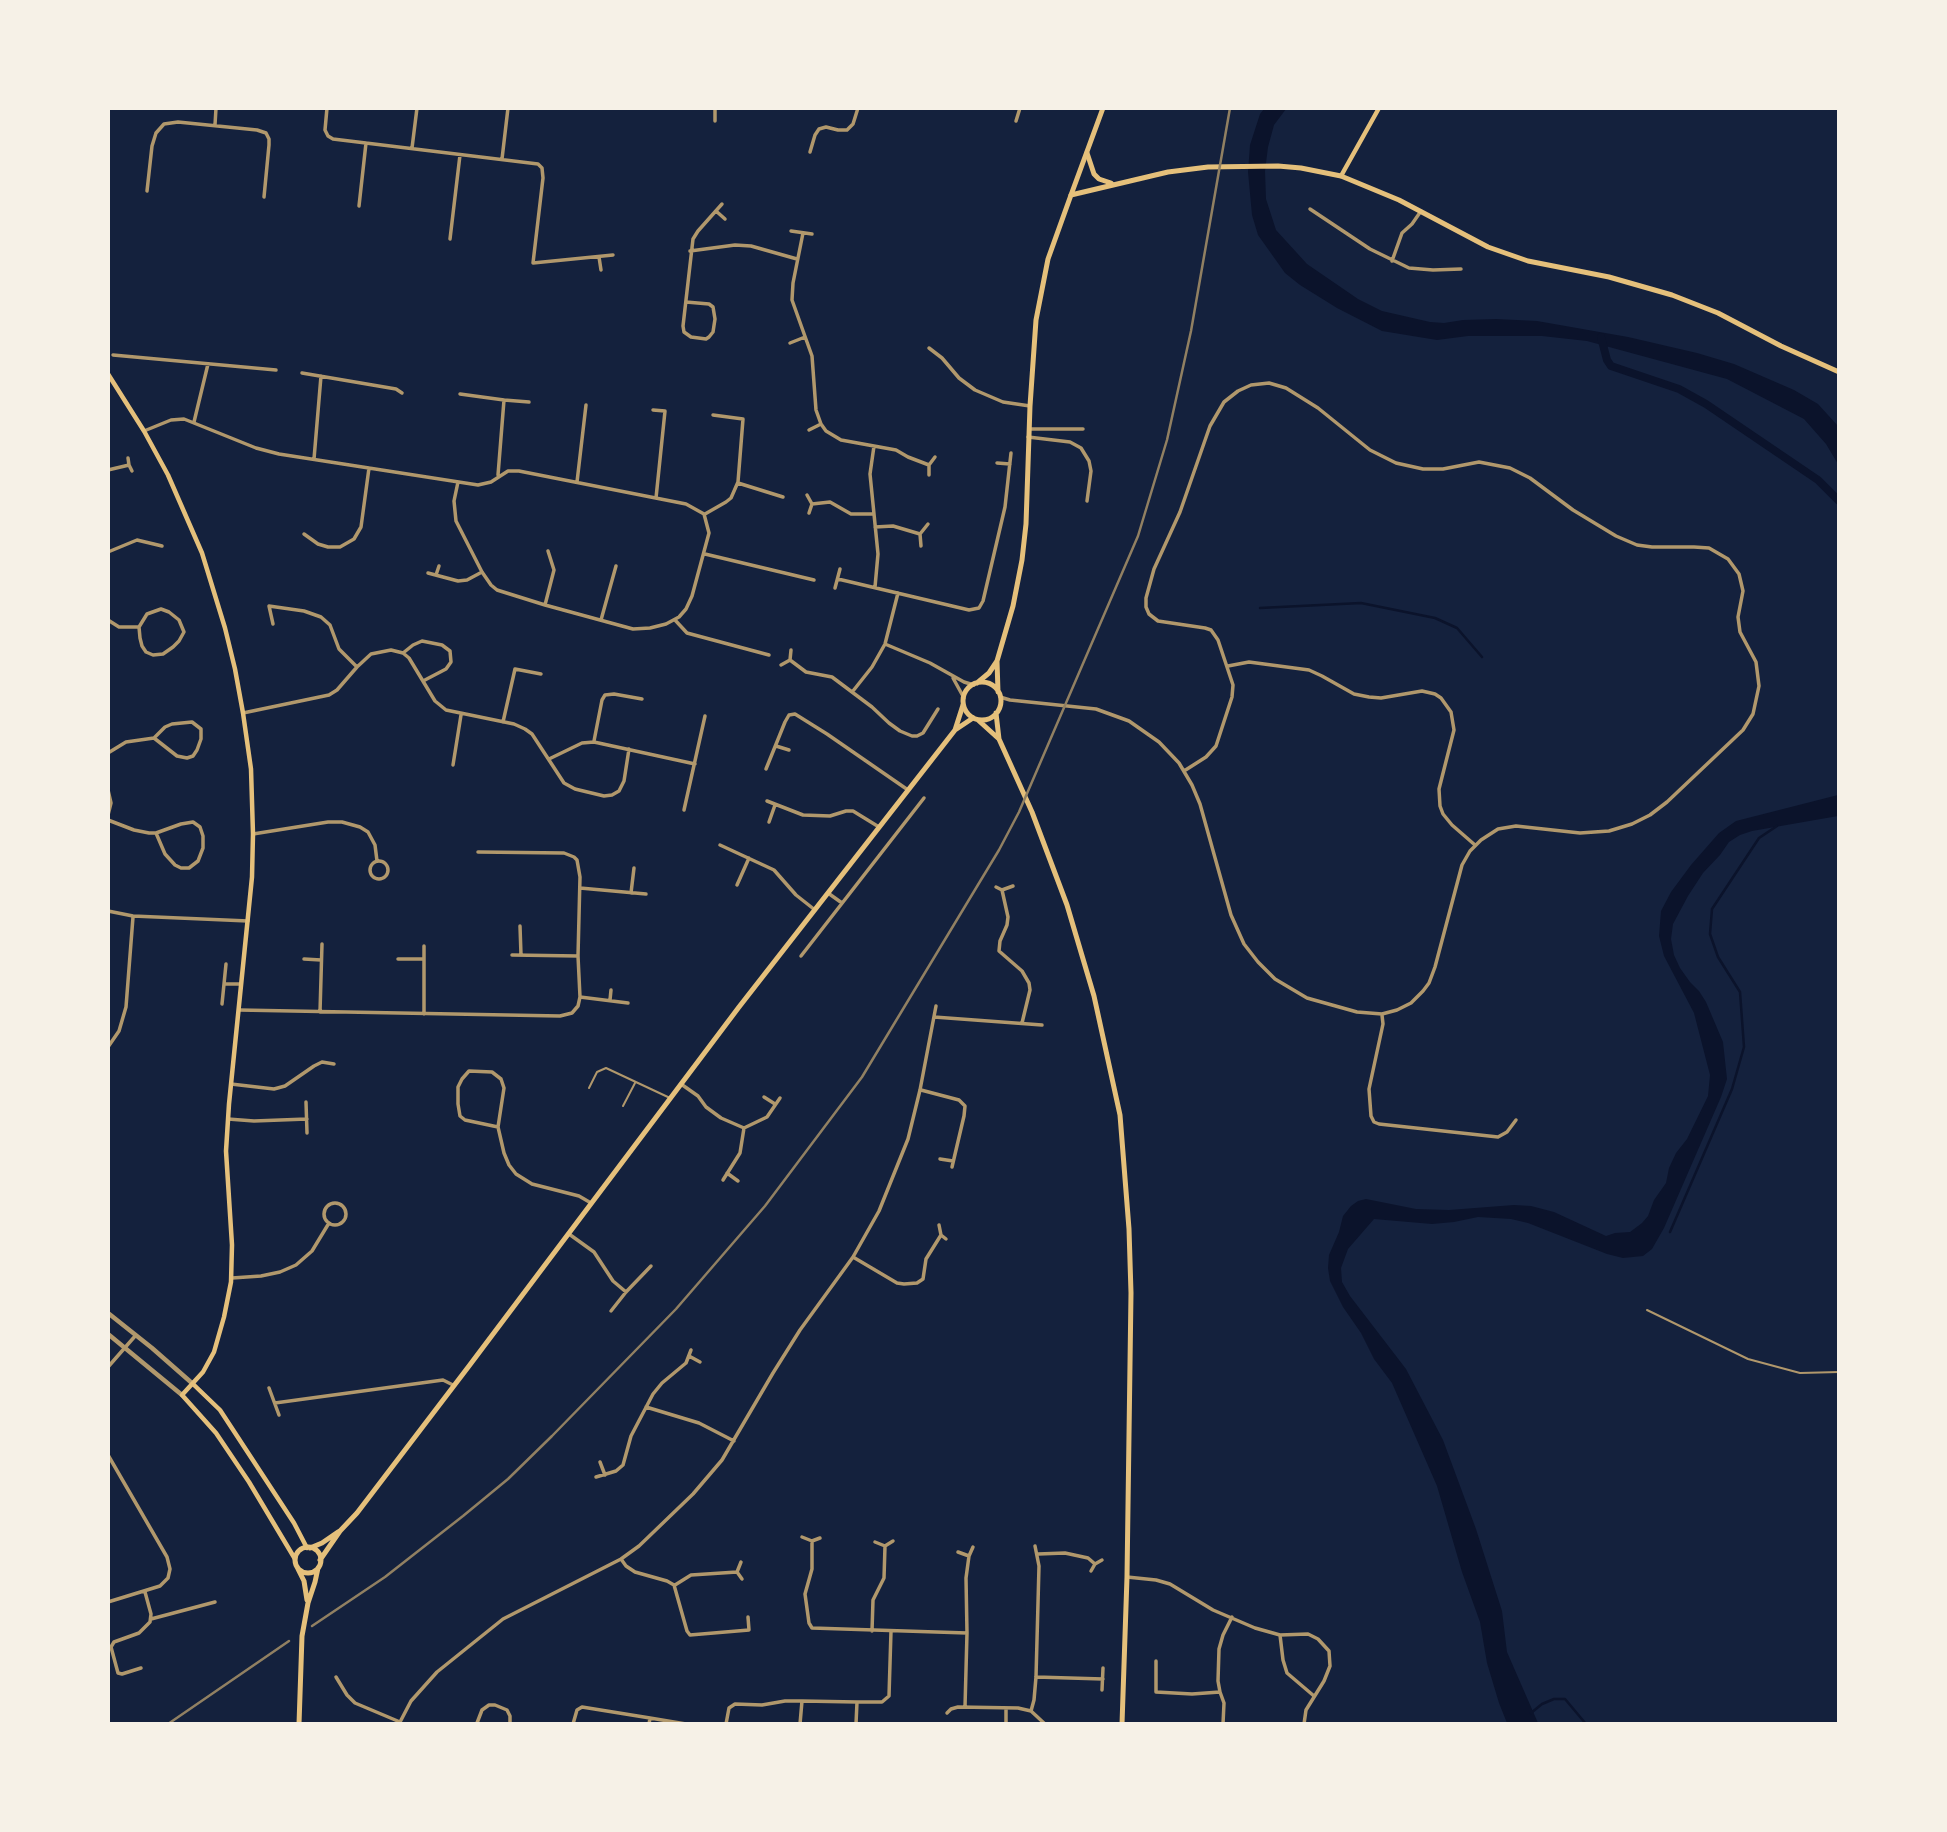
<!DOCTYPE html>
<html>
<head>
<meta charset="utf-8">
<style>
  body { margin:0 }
  #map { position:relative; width:1947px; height:1832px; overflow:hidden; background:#14213d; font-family:Raleway,sans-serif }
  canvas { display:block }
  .frame { position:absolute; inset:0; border:110px solid #f6f1e7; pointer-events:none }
</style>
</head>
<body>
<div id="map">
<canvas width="1947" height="1832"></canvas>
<div class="frame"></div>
</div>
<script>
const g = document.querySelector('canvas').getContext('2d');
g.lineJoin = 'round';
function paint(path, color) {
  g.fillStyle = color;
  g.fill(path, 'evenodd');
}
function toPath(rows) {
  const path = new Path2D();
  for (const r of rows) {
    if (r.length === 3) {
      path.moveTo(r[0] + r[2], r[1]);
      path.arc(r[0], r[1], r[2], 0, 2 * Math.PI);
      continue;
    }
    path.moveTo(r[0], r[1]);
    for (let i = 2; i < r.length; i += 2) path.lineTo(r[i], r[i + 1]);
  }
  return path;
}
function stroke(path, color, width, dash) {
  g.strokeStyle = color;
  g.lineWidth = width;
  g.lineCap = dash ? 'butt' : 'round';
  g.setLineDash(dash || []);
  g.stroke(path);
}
const water = toPath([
  [1264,109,1286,109,1274,125,1268,147,1265,171,1266,199,1276,230,1307,264,1358,299,1382,311,1430,322,1444,323,1463,320,1496,319,1537,321,1628,337,1697,353,1734,364,1794,390,1818,404,1838,426,1838,464,1826,444,1804,419,1727,379,1587,341,1542,336,1468,336,1437,340,1382,331,1337,308,1300,285,1285,273,1258,235,1252,215,1248,172,1250,145,1260,114],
  [1838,795,1838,816,1752,831,1740,835,1729,842,1720,855,1703,873,1688,896,1673,924,1671,939,1674,955,1680,968,1690,982,1699,991,1706,1002,1723,1042,1727,1079,1721,1097,1664,1228,1652,1249,1643,1256,1623,1258,1607,1254,1528,1223,1511,1219,1478,1217,1454,1222,1432,1224,1374,1219,1348,1249,1341,1268,1342,1282,1350,1296,1406,1369,1443,1440,1476,1529,1502,1611,1507,1652,1538,1723,1507,1723,1499,1703,1487,1663,1480,1622,1462,1572,1437,1486,1392,1383,1374,1359,1361,1333,1343,1307,1330,1281,1328,1268,1329,1255,1339,1232,1343,1216,1351,1206,1358,1201,1366,1199,1416,1209,1449,1210,1514,1205,1531,1206,1554,1212,1606,1236,1615,1233,1630,1232,1642,1223,1648,1216,1654,1200,1666,1183,1669,1168,1676,1153,1687,1139,1708,1096,1710,1075,1694,1013,1664,956,1659,936,1661,911,1671,892,1691,865,1719,833,1736,821]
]);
const stream = toPath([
  [1260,608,1361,603,1435,618,1457,628,1482,657],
  [1670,1232,1732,1089,1744,1047,1740,992,1718,957,1710,934,1712,909,1759,838,1777,826],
  [1531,1713,1542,1704,1554,1699,1565,1699,1586,1724]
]);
const canal = toPath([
  [1601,337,1607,360,1611,366,1679,389,1706,404,1818,480,1839,501]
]);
const service = toPath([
  [589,1088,597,1072,606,1068,670,1098],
  [623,1106,635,1083],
  [1647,1310,1748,1359,1800,1373,1839,1372]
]);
const minor = toPath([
  [327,108,325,130,328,136,333,139,538,164,542,168,543,178,533,263,613,255],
  [715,108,715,121],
  [1016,121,1020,108],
  [215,125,216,108],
  [412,148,417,108],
  [810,152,815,135,819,129,826,127,838,130,847,130,853,124,858,108],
  [502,159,508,108],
  [147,191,152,146,156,133,164,124,178,122,257,130,266,133,269,139,269,145,264,197],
  [359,206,366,143],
  [1310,209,1370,249,1409,268,1433,270,1461,269],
  [716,211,725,219],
  [791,231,812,234],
  [803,233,793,283,792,300,812,356,816,410,821,424,826,431,841,440,896,450,908,457,929,465],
  [450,239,460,155],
  [690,251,735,245,751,246,797,259],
  [599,257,601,270],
  [1392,261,1402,233,1412,224,1421,211],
  [686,302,709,304,713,307,715,319,713,332,709,337,706,339,691,337,684,332,683,326,693,239,698,231,722,204],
  [790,343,805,337],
  [929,348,942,358,959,378,975,390,1003,402,1030,406],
  [113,355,276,370],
  [302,373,396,389,402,393],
  [460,394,504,400,498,475],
  [504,400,529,402],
  [653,410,665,411,656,498],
  [194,422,208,364],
  [1030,429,1083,429],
  [809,430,821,424],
  [144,431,171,420,184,419,256,448,279,454,478,485,491,482,508,471,519,471,686,504,704,514,709,533,692,596,686,609,679,617,666,624,650,628,633,629,545,605,497,590,491,585,482,572,456,521,454,501,458,482],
  [1028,437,1070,442,1081,448,1089,461,1091,471,1087,501],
  [874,446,870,474,878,554,875,587],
  [128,458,129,465,132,471],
  [314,459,321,376],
  [997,463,1010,464],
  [108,470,129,465],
  [929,475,929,465,935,457],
  [577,482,586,405],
  [738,483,783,497],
  [807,495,812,504,809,513],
  [812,504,830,502,851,514,873,514],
  [705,514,726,502,731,498,738,482,743,419,713,415],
  [875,527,893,526,920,534],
  [304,534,318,544,328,547,340,547,354,539,361,527,369,468],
  [921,546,920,534,928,524],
  [108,552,137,540,162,546],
  [705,554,814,580],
  [428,573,458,581,467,580,482,572],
  [436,575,439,566],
  [838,579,969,610,979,608,983,601,1005,507,1011,453],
  [835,588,840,569],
  [545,605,554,570,548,551],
  [161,609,169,612,179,620,184,632,179,641,173,647,163,654,153,655,146,652,142,646,140,638,139,627,147,614,161,609],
  [108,620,119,627,139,627],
  [601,620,616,566],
  [675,620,687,633,769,655],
  [273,624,269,606,304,611,321,617,330,625,339,649,357,667],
  [885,644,930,663,964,682,974,685],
  [403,653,413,645,422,641,442,645,450,651,451,662,446,669,423,681],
  [790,660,806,672,832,677,872,707,889,723,900,731,912,736,917,736,923,733,938,709],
  [781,665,790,660,791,650],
  [1228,666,1249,662,1309,670,1322,676,1354,694,1369,697,1381,698,1422,691,1435,694,1441,698,1451,712,1454,730,1439,789,1440,806,1443,814,1452,825,1475,845],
  [953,678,964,698],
  [853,691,872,667,885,644,898,593],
  [1000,697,1010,700,1096,709,1129,721,1159,742,1179,763,1192,785,1200,804,1231,915,1244,944,1258,962,1275,979,1307,998,1357,1012,1382,1014,1397,1010,1411,1003,1423,991,1429,983,1435,967,1462,865,1470,851,1481,840,1498,829,1516,826,1580,833,1609,831,1632,824,1650,815,1667,802,1743,730,1753,714,1759,686,1756,662,1740,632,1738,617,1743,591,1739,574,1728,559,1709,548,1694,547,1652,547,1637,545,1616,536,1573,510,1530,478,1510,468,1479,462,1443,469,1423,469,1396,463,1370,450,1318,408,1286,388,1269,383,1251,385,1238,391,1224,402,1210,426,1180,512,1154,569,1146,598,1146,607,1149,614,1158,621,1205,628,1211,630,1218,640,1233,685,1232,697,1216,746,1206,757,1184,771],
  [243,713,329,695,337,690,357,667,371,654,391,650,403,653,409,658,435,701,446,710,514,724,525,729,532,734,564,783,575,789,604,796,612,795,619,791,624,781,629,749],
  [503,722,515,669,541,674],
  [594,741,602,700,605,695,614,694,642,699],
  [776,746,789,750],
  [108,753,126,742,154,738,165,727,172,724,192,722,201,729,201,739,197,750,193,756,187,758,177,756,154,738],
  [549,759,582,743,594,742,695,764],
  [453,765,461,715],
  [766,769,785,722,789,715,795,714,827,734,908,790],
  [108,790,111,803,108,815],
  [767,801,803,815,830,816,846,811,853,811,879,827],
  [684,810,705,716],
  [108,820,134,830,149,833,156,833,181,824,193,822,200,827,203,836,203,848,198,861,189,868,181,868,175,865,165,854,156,833],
  [769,822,775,805],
  [253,834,328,822,342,822,360,827,368,832,375,845,377,861],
  [720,845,774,870,796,895,815,910],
  [379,870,9],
  [737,885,749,858],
  [996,887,1002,890,1008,917,1007,925,1000,941,999,951,1022,971,1029,983,1030,990,1022,1023],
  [580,888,646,894],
  [1002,890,1013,886],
  [631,893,634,868],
  [828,893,842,903],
  [108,911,133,916,248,921],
  [520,926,521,955],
  [424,946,424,1014],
  [512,955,578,956],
  [801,956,924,798],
  [304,959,321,960],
  [398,959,424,959],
  [224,984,241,984],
  [580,997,628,1003],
  [610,1000,611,990],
  [222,1004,226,964],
  [239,1010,560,1016,572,1013,578,1006,580,997,578,956,580,877,577,860,574,857,564,853,478,852],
  [320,1012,322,944],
  [1382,1015,1383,1024,1369,1089,1371,1116,1374,1122,1379,1124,1498,1137,1507,1132,1516,1120],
  [934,1017,1042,1025],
  [108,1047,119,1031,126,1007,133,917],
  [231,1084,274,1089,285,1086,314,1066,322,1062,334,1064],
  [681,1084,698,1096,706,1107,721,1118,744,1128,767,1117,780,1098],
  [921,1090,959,1100,965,1106,964,1116,952,1167],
  [764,1097,775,1104],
  [306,1102,307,1133],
  [228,1119,254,1121,307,1119],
  [498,1127,465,1120,460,1116,458,1104,458,1087,462,1079,469,1071,492,1072,501,1079,504,1088,498,1127,504,1153,509,1165,516,1174,532,1184,579,1196,591,1203],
  [940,1159,953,1161],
  [727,1173,738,1181],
  [723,1180,740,1153,744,1128],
  [335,1214,11],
  [939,1225,941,1235,946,1239],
  [569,1234,594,1252,613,1281,626,1292],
  [853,1257,897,1283,904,1284,917,1283,923,1279,926,1259,941,1235],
  [232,1278,261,1276,280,1272,296,1265,312,1251,329,1223],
  [611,1311,626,1292,651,1266],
  [689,1356,700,1362],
  [108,1367,136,1335],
  [269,1388,279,1415],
  [275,1403,443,1380,453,1385],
  [646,1407,699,1423,734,1441],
  [108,1455,167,1557,170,1569,168,1578,160,1586,108,1602],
  [600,1462,605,1475],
  [596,1477,616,1471,623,1465,631,1436,653,1394,662,1383,686,1363,691,1350],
  [802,1537,812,1541,820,1538],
  [812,1541,812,1569,805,1594,809,1623,812,1628,967,1633,965,1707],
  [875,1542,885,1546,893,1541],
  [958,1552,969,1556],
  [1038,1554,1065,1553,1088,1558,1095,1564],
  [621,1559,626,1566,635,1572,667,1581,674,1585,687,1631,690,1635,749,1630,748,1617],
  [741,1562,737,1572,742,1579],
  [1091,1571,1095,1564,1102,1560],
  [1127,1577,1156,1580,1170,1584,1213,1610,1255,1628,1280,1635,1308,1634,1318,1639,1329,1651,1330,1666,1324,1681,1306,1710,1304,1724],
  [675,1585,691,1575,737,1572],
  [151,1619,215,1602],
  [872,1631,873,1600,884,1578,885,1546],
  [967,1633,966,1578,969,1556,973,1547],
  [1280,1635,1283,1660,1287,1673,1314,1696],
  [1156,1661,1156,1692,1192,1694,1220,1692,1224,1703,1223,1724],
  [141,1668,122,1674,118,1673,111,1647,114,1642,139,1633,150,1622,151,1614,145,1592],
  [336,1677,347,1695,355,1703,400,1722],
  [1036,1677,1103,1679],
  [1102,1690,1103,1668],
  [1220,1692,1218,1681,1219,1649,1223,1635,1232,1617],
  [857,1702,882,1702,889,1696,891,1631],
  [1031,1711,1034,1700,1036,1677,1039,1566,1035,1546],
  [947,1713,951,1709,958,1707,1018,1708,1031,1711,1045,1724],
  [477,1723,482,1710,489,1705,495,1705,507,1710,510,1716,510,1724],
  [399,1724,411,1701,437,1672,503,1619,621,1559,639,1546,693,1494,722,1460,773,1373,800,1330,853,1257,879,1211,908,1139,920,1090,936,1006],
  [573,1724,577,1710,582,1707,650,1718],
  [649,1724,650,1718,686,1724],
  [726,1724,729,1708,735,1704,762,1705,785,1701,802,1701],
  [800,1724,802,1701,857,1702,856,1724],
  [1006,1724,1006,1708]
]);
const tertiary = toPath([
  [108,1313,152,1348,193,1384],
  [108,1334,182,1395]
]);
const secondary = toPath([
  [1341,176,1379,108],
  [108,374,144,431,168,475,202,553,225,628,235,669,243,713,251,769,253,834,252,877,229,1104,226,1151,232,1245,231,1282,224,1317,214,1352,203,1372,182,1395,216,1433,249,1482,295,1559],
  [193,1384,220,1410,294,1523,307,1548]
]);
const primary = toPath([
  [1071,195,1103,108],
  [955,730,963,705],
  [308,1560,13],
  [310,1548,322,1543,338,1532],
  [320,1560,340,1531,357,1513,469,1366,739,1007,955,730,973,718],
  [298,1569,304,1581,307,1600],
  [299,1724,302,1636,308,1603,315,1582,318,1568]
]);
const trunk = toPath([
  [1087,153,1094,174,1099,179,1111,183],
  [997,661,998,692],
  [982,701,19],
  [977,683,989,673,997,661,1013,606,1022,560,1026,524,1030,406,1036,320,1048,259,1071,195,1168,172,1208,167,1278,166,1301,168,1341,176,1399,200,1488,247,1528,261,1609,277,1672,295,1718,313,1781,346,1839,372],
  [996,713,999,739,1032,812,1067,905,1094,996,1120,1115,1129,1229,1131,1293,1127,1577,1122,1724],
  [978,720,999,739]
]);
const rail = toPath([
  [312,1626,385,1577,463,1516,508,1479,552,1436,676,1309,765,1206,862,1077,999,850,1019,812,1138,536,1167,440,1191,331,1230,108],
  [168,1724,289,1641]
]);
paint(water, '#0b132b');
stroke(stream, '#0b132b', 2.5);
stroke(canal, '#0b132b', 8);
stroke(service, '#b1986c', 2);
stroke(minor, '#b1986c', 3.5);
stroke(tertiary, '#b1986c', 4.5);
stroke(secondary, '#e5c07b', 4.5);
stroke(primary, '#e5c07b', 5);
stroke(trunk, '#e5c07b', 5);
stroke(rail, '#918062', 2.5);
</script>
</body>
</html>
